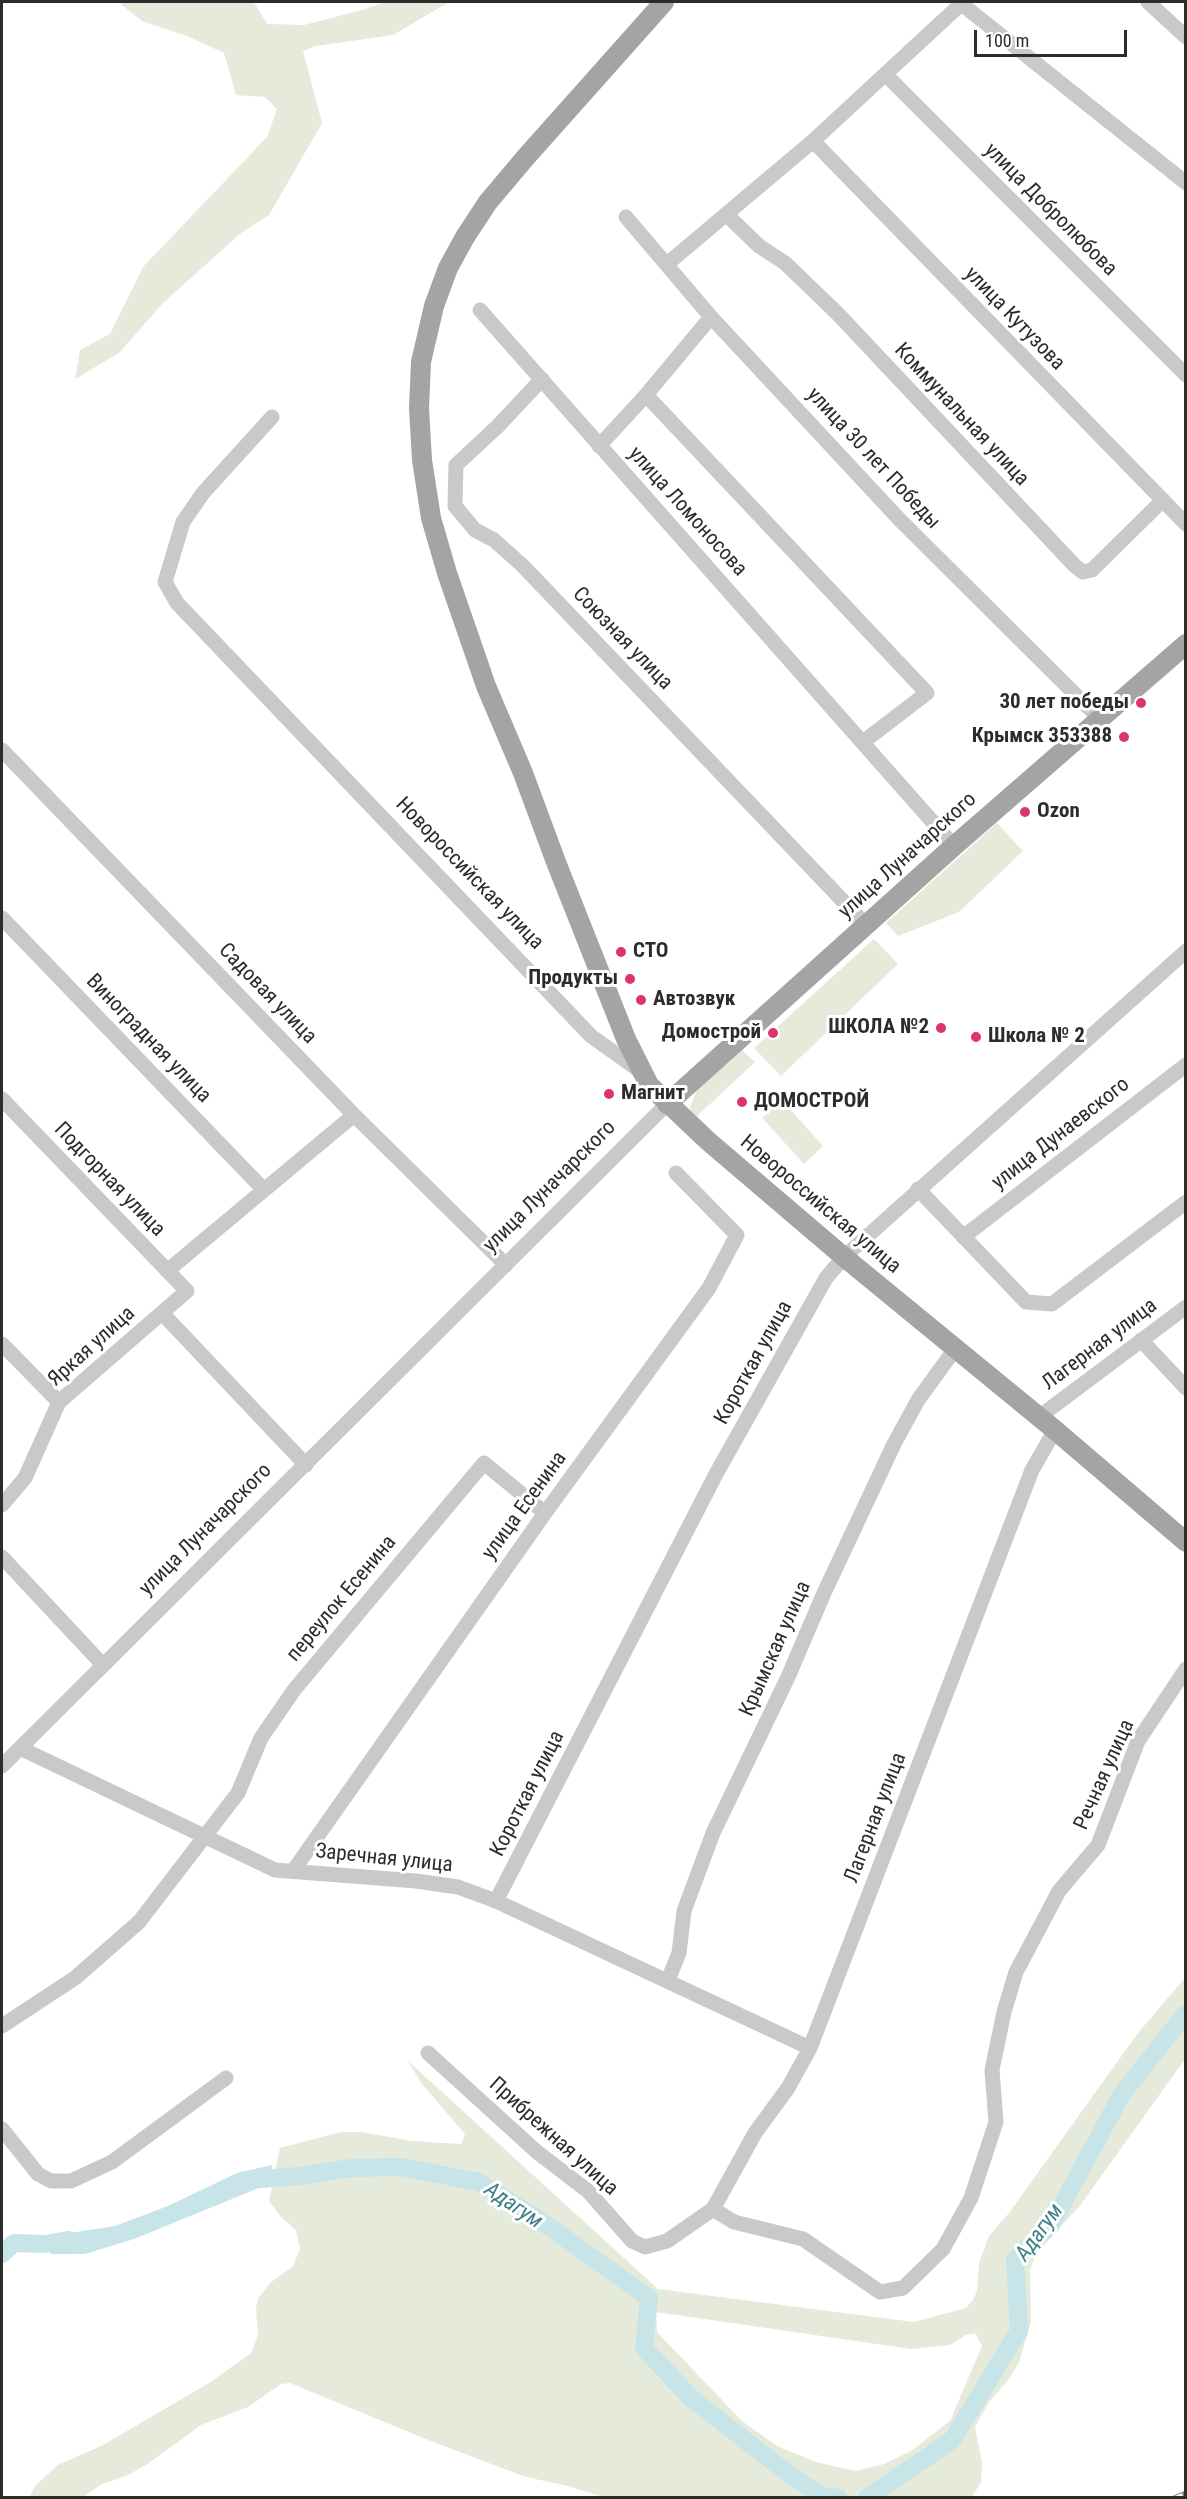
<!DOCTYPE html>
<html>
<head>
<meta charset="utf-8">
<style>
  body { margin:0 }
  #map { position:relative; width:1187px; height:2499px; overflow:hidden; background:#fff; font-family:"Roboto Condensed",sans-serif }
  canvas { display:block }
  .frame { position:absolute; inset:0; border:3px solid #2c2c2c; pointer-events:none }
  .scale { position:absolute; left:974px; top:30px; width:153px; height:27px; box-sizing:border-box; border:3px solid #2c2c2c; border-top:0; padding-left:8px; font-size:18px; line-height:21px; white-space:nowrap; color:#2c2c2c; -webkit-text-stroke:4px #fff; paint-order:stroke }
</style>
</head>
<body>
<div id="map">
<canvas width="1187" height="2499"></canvas>
<div class="frame"></div>
<div class="scale">100 m</div>
</div>
<script>
const g = document.querySelector('canvas').getContext('2d');
g.lineJoin = 'round';
function paint(path, color) {
  g.fillStyle = color;
  g.fill(path, 'evenodd');
}
function toPath(rows) {
  const path = new Path2D();
  for (const r of rows) {
    path.moveTo(r[0], r[1]);
    for (let i = 2; i < r.length; i += 2) path.lineTo(r[i], r[i + 1]);
  }
  return path;
}
function stroke(path, color, width, dash) {
  g.strokeStyle = color;
  g.lineWidth = width;
  g.lineCap = dash ? 'butt' : 'round';
  g.setLineDash(dash || []);
  g.stroke(path);
}
function write(font, color, halo, rows, align = 'center') {
  g.font = font + ' "Roboto Condensed",sans-serif';
  g.lineWidth = 6;
  g.setLineDash([]);
  g.textBaseline = 'middle';
  g.strokeStyle = halo;
  g.fillStyle = color;
  for (const [text, x, y, turn = 0] of rows) {
    g.save();
    g.translate(x, y);
    g.rotate((+turn || 0) * Math.PI / 180);
    g.textAlign = isNaN(turn) ? turn : align;
    if (halo) g.strokeText(text, 0, 0);
    g.fillText(text, 0, 0);
    g.restore();
  }
}
const green = toPath([
  [118,2,254,2,267,24,304,25,362,10,385,2,449,2,393,35,316,46,303,51,322,123,269,215,241,233,163,303,119,353,75,379,80,350,110,334,143,267,267,137,277,109,265,97,236,95,224,53,187,36,142,21],
  [997,823,1023,851,959,912,898,936,886,923],
  [874,939,898,964,781,1076,754,1048],
  [742,1050,755,1062,694,1119,690,1107,697,1090],
  [782,1100,823,1146,804,1164,762,1118],
  [1185,1978,1185,2059,1079,2207,1037,2251,1030,2270,1031,2322,1019,2362,1009,2379,989,2402,975,2427,982,2462,981,2482,972,2497,603,2497,568,2486,526,2477,433,2442,290,2383,281,2384,248,2407,201,2425,146,2465,128,2475,100,2485,84,2497,29,2497,36,2485,58,2465,103,2445,209,2383,251,2353,258,2336,256,2308,258,2299,270,2283,293,2266,300,2249,296,2230,281,2217,269,2201,280,2148,341,2132,362,2132,411,2141,461,2144,465,2134,422,2084,407,2060,658,2289,914,2322,966,2308,973,2300,977,2291,979,2263,989,2236,1009,2213,1138,2033],
  [656,2312,911,2349,950,2345,966,2335,975,2333,982,2346,950,2421,911,2451,884,2464,855,2471,816,2462,777,2446,742,2421,657,2332]
]);
const water = toPath([
  [272,2165,271,2183,134,2239,85,2254,51,2254,45,2244,44,2237,115,2226,168,2206,237,2173]
]);
const river = toPath([
  [249,2180,298,2176,352,2168,402,2167,478,2182,541,2221,649,2298,644,2348,692,2399,777,2465,821,2496,839,2498],
  [2,2254,14,2243,45,2244,68,2240],
  [867,2498,952,2440,1019,2331,1015,2260,1051,2225,1122,2094,1186,2013]
]);
const minor = toPath([
  [959,2,1186,183],
  [1148,2,1186,37],
  [886,75,1186,375],
  [813,141,1186,524],
  [727,215,759,246,785,263,838,314,1075,566,1083,572,1092,570,1163,500],
  [626,217,711,317,899,519,1100,719],
  [667,264,813,141,961,4],
  [480,310,954,846],
  [542,379,498,426,456,465,455,506,475,530,494,540,523,566,866,925],
  [646,395,927,693,863,742],
  [272,417,203,493,183,522,165,582,177,603,591,1036,640,1071],
  [599,446,646,395,711,317],
  [2,750,354,1115,506,1265],
  [2,918,264,1190],
  [2,1099,187,1291,59,1402,25,1478,2,1505],
  [918,1189,1026,1302,1052,1304,1186,1202],
  [963,1237,1186,1065],
  [167,1271,354,1115],
  [162,1313,306,1465],
  [1141,1340,1186,1388],
  [2,1344,59,1402],
  [1039,1417,1186,1307],
  [2,1557,103,1665],
  [20,1748,275,1870,416,1881,458,1887,496,1901,810,2048],
  [2,1766,667,1104],
  [293,1871,545,1513,709,1288,737,1235,676,1173],
  [496,1901,716,1474,826,1278,844,1257,1186,951],
  [668,1980,679,1953,684,1911,713,1833,788,1677,824,1593,894,1444,918,1400,955,1349],
  [2,2026,75,1978,139,1922,238,1793,261,1738,294,1690,484,1463,545,1513],
  [428,2053,537,2152,588,2191,632,2241,645,2247,667,2241,713,2209,755,2133,788,2088,810,2048,1032,1470,1055,1430],
  [2,2129,38,2174,51,2181,71,2181,112,2162,226,2078],
  [713,2209,734,2222,803,2239,880,2292,903,2288,943,2249,971,2198,996,2122,992,2070,1004,2012,1016,1972,1059,1891,1098,1845,1138,1741,1186,1669]
]);
const major = toPath([
  [664,2,526,157,488,202,465,237,448,268,434,306,421,362,419,408,422,460,431,518,447,573,486,686,523,773,556,862,626,1039,649,1085,708,1141,844,1257,1055,1430,1186,1542],
  [667,1104,954,846,1186,644]
]);
const rail = toPath([
  [1174,2498,1186,2493]
]);
const markers = [
  [1141,703,6,"#dd3469"],
  [1124,737,6,"#dd3469"],
  [1025,812,6,"#dd3469"],
  [621,952,6,"#dd3469"],
  [630,979,6,"#dd3469"],
  [641,1000,6,"#dd3469"],
  [941,1028,6,"#dd3469"],
  [773,1033,6,"#dd3469"],
  [976,1037,6,"#dd3469"],
  [609,1094,6,"#dd3469"],
  [742,1102,6,"#dd3469"]
];
const streetNames = [
  ["улица Добролюбова",1050,210,45],
  ["улица Кутузова",1014,319,46],
  ["Коммунальная улица",961,415,47],
  ["улица 30 лет Победы",873,459,47],
  ["улица Ломоносова",687,512,48],
  ["Союзная улица",622,639,46],
  ["улица Луначарского",908,856,-42],
  ["Новороссийская улица",469,874,46],
  ["Садовая улица",267,994,46],
  ["Виноградная улица",148,1039,46],
  ["улица Дунаевского",1061,1134,-38],
  ["Подгорная улица",109,1180,46],
  ["улица Луначарского",550,1187,-45],
  ["Новороссийская улица",820,1205,40],
  ["Лагерная улица",1100,1345,-37],
  ["Яркая улица",92,1347,-42],
  ["Короткая улица",754,1363,-61],
  ["улица Есенина",525,1506,-54],
  ["улица Луначарского",206,1530,-45],
  ["переулок Есенина",342,1599,-50],
  ["Крымская улица",776,1649,-66],
  ["Речная улица",1105,1775,-66],
  ["Короткая улица",528,1794,-63],
  ["Лагерная улица",876,1818,-69],
  ["Заречная улица",384,1859,6],
  ["Прибрежная улица",553,2137,42]
];
const poiNames = [
  ["30 лет победы",1129,703,"right"],
  ["Крымск 353388",1112,737,"right"],
  ["Ozon",1037,812],
  ["СТО",633,952],
  ["Продукты",618,979,"right"],
  ["Автозвук",653,1000],
  ["ШКОЛА №2",929,1028,"right"],
  ["Домострой",761,1033,"right"],
  ["Школа № 2",988,1037],
  ["Магнит",621,1094],
  ["ДОМОСТРОЙ",754,1102]
];
const waterNames = [
  ["Адагум",513,2206,34],
  ["Адагум",1040,2233,-54]
];
paint(green, '#e6eada');
paint(water, '#c7e4e9');
stroke(river, '#c7e4e9', 18);
stroke(minor, '#c9c9c9', 15);
stroke(major, '#a4a4a4', 20);
stroke(rail, '#818181', 5);
stroke(rail, '#fff', 3, [9]);
for (const [x, y, r, color] of markers) {
  const dot = new Path2D();
  dot.arc(x, y, r, 0, 2 * Math.PI);
  g.fillStyle = color;
  g.fill(dot);
  stroke(dot, '#fff', 2);
}
write('21px', '#2c2c2c', '#fff', streetNames);
write('bold 21px', '#2c2c2c', '#fff', poiNames, 'left');
write('italic 22px', '#3e7f8a', '#fff', waterNames);
</script>
</body>
</html>
